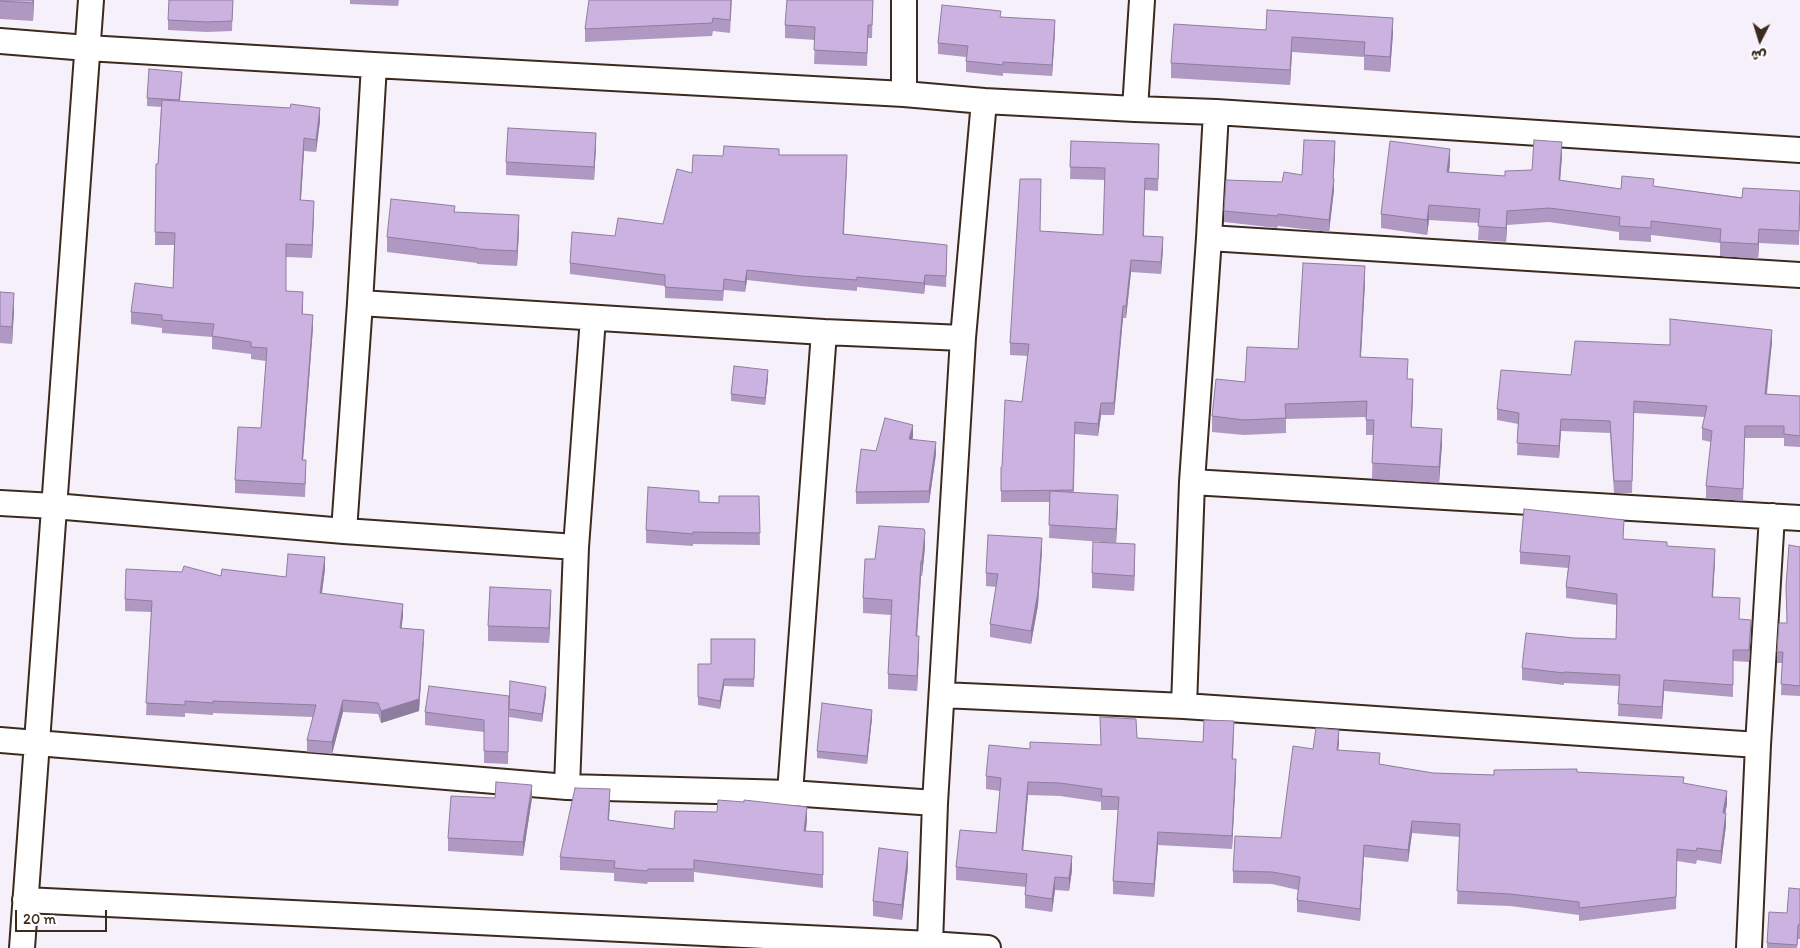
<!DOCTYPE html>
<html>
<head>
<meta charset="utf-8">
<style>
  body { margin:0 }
  #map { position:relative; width:1800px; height:948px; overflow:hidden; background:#f5f0f9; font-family:Itim,"Playpen Sans Arabic",sans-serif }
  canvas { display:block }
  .north { position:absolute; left:1735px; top:15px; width:50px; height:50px; -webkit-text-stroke:4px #fff; paint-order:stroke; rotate:185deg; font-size:14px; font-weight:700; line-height:20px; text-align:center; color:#3b2a1e }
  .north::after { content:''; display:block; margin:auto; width:18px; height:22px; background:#3b2a1e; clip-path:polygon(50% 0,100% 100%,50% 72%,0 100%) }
  .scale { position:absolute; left:15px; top:910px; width:92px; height:22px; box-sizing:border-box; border:2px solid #3b2a1e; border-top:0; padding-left:6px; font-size:15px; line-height:18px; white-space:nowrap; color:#3b2a1e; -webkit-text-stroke:4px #fff; paint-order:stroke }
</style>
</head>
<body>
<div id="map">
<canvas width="1800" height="948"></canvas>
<div class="north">ش</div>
<div class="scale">20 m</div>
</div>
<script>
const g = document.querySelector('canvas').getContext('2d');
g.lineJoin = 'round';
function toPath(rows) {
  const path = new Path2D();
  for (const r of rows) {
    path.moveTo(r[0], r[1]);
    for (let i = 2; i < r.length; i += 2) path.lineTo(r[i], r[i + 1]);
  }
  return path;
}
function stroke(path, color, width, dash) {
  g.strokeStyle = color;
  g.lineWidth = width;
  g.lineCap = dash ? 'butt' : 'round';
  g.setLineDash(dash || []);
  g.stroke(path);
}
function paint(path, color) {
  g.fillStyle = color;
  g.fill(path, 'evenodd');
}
const minor = toPath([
  [0,41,87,48,374,65,904,94,984,101,1135,109,1216,112,1800,150],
  [904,94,904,0],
  [1135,109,1142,0],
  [1209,238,1800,275],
  [360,303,824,332,963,338],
  [1192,482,1800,518],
  [0,503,54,506,344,531,576,547],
  [344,531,360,303,374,65],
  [942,695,1184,706,1758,745],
  [1184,706,1192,482,1209,238,1216,112],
  [0,740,567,787,790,793,935,803],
  [567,787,576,547,593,318],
  [790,793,824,332],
  [25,900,930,944,988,948],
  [930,944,935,803,963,338,984,101],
  [22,948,91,0],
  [1749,948,1758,745,1772,516]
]);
const wall = toPath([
  [0,0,34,0,33,21,0,19],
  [233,0,232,31,207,32,168,30,168,20],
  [350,0,399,0,398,6,350,4],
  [732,0,730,33,713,31,712,36,585,42,585,29],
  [873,0,872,38,868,38,867,66,814,64,815,40,785,38,785,25],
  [1001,17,1055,31,1052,76,1003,73,1003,76,966,72,966,57,938,54,938,43],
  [1266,30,1393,33,1390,72,1364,70,1364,57,1292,52,1290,85,1171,78,1171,63],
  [182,80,180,101,320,121,316,152,304,151,301,200,314,213,312,258,286,257,286,291,303,304,303,314,313,327,303,460,306,473,305,497,235,493,235,480,261,428,266,361,251,359,251,354,212,349,212,337,162,333,162,328,131,324,131,312,173,288,174,245,155,245,156,164,158,164,161,107,147,106,147,98],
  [1071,141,1159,156,1158,191,1145,190,1144,236,1163,249,1161,274,1131,272,1126,318,1123,318,1114,415,1101,415,1098,436,1075,434,1074,492,1118,508,1116,543,1049,538,1050,502,1001,502,1001,467,1002,467,1022,402,1028,356,1010,355,1010,343,1040,231,1103,235,1105,180,1070,179],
  [596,146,594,180,506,175,506,162],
  [1335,153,1333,179,1334,190,1329,232,1278,226,1277,228,1224,222,1224,211,1282,182,1302,175],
  [779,155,847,166,844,234,947,255,946,287,925,285,924,294,857,287,857,291,801,286,747,280,745,292,724,290,723,301,665,298,665,286,570,274,570,263,615,236,663,224,692,173,723,156],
  [1562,156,1560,180,1621,189,1654,186,1800,205,1799,245,1759,243,1758,259,1720,256,1720,243,1651,235,1651,242,1619,240,1619,232,1549,222,1507,225,1506,242,1478,240,1479,223,1429,220,1427,235,1381,228,1381,214,1450,163,1449,172,1505,176,1532,170],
  [455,212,519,230,517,266,477,264,477,263,387,252,387,237],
  [1365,282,1361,357,1408,379,1413,395,1411,427,1442,444,1439,483,1372,479,1373,435,1366,435,1366,417,1286,419,1286,433,1244,435,1212,432,1212,416,1298,349],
  [0,292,14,310,12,344,0,343],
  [1772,342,1767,394,1800,396,1800,447,1784,446,1784,438,1745,438,1743,501,1706,498,1706,486,1711,442,1702,440,1702,428,1705,417,1634,413,1632,493,1614,493,1610,433,1561,431,1559,458,1517,455,1518,424,1497,420,1497,409,1571,375,1670,345],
  [768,378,765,405,731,401,731,394],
  [913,437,912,439,936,454,929,503,856,504,856,492,876,451],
  [759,496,760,545,693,544,693,546,646,543,646,530,699,502,719,503],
  [1623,539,1667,546,1715,560,1713,597,1739,619,1751,631,1749,662,1733,661,1733,697,1664,691,1662,719,1618,716,1619,686,1564,683,1564,685,1522,680,1522,668,1574,638,1616,639,1617,605,1566,598,1566,587,1568,568,1520,564,1520,552],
  [925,547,922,576,921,576,917,636,919,651,917,691,888,689,888,674,891,615,863,613,863,598,875,559],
  [1800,547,1800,696,1781,695,1782,663,1777,663,1777,652,1787,623],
  [1042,551,1038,605,1031,644,990,637,990,624,996,587,986,586,986,573],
  [1135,559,1134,591,1092,588,1092,573],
  [325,569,322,594,403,616,401,629,424,642,419,711,381,723,378,714,343,712,332,754,307,752,307,740,313,717,213,713,213,715,185,713,185,717,146,715,151,612,125,611,125,599,221,576,286,577],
  [551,605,549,643,488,641,488,626],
  [755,639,754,687,724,686,720,709,698,705,698,664,711,664],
  [510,681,546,694,542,722,509,717],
  [509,696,508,764,484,763,484,732,425,725,425,712],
  [872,718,867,764,817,758,817,751],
  [1234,734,1233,759,1236,772,1232,849,1158,845,1154,897,1113,894,1113,881,1118,810,1101,810,1101,802,1060,796,1028,795,1023,850,1072,870,1069,891,1055,890,1052,912,1025,908,1025,895,1026,887,956,880,956,867,996,833,1000,791,986,789,986,776,1030,749,1100,745,1137,738,1203,742],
  [1339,743,1338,750,1380,764,1433,773,1494,775,1577,772,1684,783,1727,804,1725,813,1726,825,1721,864,1697,860,1696,864,1677,861,1676,909,1579,921,1579,915,1510,906,1457,904,1460,837,1412,833,1408,862,1364,857,1360,921,1297,912,1297,900,1298,890,1272,884,1233,883,1233,871,1281,838,1313,749],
  [495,798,532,798,523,856,448,851,448,838],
  [610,802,609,820,674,829,807,820,806,831,823,832,823,888,694,872,694,882,648,882,647,884,614,881,614,873,560,870,560,857],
  [908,867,902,920,873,916,873,901],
  [1800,889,1800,939,1798,939,1797,948,1767,948,1767,943,1787,913]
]);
const shadedWall = toPath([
  [33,0,34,0,33,21],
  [1393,18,1393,33,1390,72,1390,57],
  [1055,20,1055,31,1052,76,1052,65],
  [1292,37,1292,52,1290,85,1290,70],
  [320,108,320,121,316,152,316,140],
  [596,133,596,146,594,180,594,167],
  [304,138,304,151,300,213,300,200],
  [1335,141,1335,153,1333,190,1333,179],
  [1562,142,1562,156,1559,194,1559,180],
  [1450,149,1450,163,1447,186,1447,172],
  [1334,179,1334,190,1329,232,1329,220],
  [314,201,314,213,312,258,312,245],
  [1429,205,1429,220,1427,235,1427,220],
  [1507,211,1507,225,1506,242,1506,228],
  [519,215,519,230,517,266,517,251],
  [1759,229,1759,243,1758,259,1758,244],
  [1163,237,1163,249,1161,274,1161,262],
  [1131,260,1131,272,1126,318,1126,306],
  [1365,266,1365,282,1360,372,1360,357],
  [747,270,747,280,745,292,745,282],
  [925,275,925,285,924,294,924,283],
  [14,293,14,310,12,344,12,327],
  [1123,306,1123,318,1114,415,1114,403],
  [313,315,313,327,302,473,302,460],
  [1772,330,1772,342,1765,406,1765,394],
  [768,370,768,378,765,405,765,398],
  [1413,379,1413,395,1411,443,1411,427],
  [1101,403,1101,415,1098,436,1098,424],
  [1561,419,1561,431,1559,458,1559,446],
  [913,425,913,437,909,451,909,439],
  [1442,429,1442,444,1439,483,1439,467],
  [936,442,936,454,929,503,929,491],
  [1118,495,1118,508,1116,543,1116,529],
  [925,532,925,547,922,576,922,561],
  [1042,538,1042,551,1038,605,1031,644,1031,631],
  [1135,544,1135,559,1134,591,1134,576],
  [1715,549,1715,560,1712,609,1712,597],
  [325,557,325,569,320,605,320,593],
  [921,561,921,576,916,651,916,636],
  [551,590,551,605,549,643,549,628],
  [403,604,403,616,400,640,400,628],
  [1751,620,1751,631,1749,662,1749,650],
  [424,630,419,711,381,723,381,711],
  [919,636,919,651,917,691,917,676],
  [724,679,724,686,720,709,720,701],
  [1664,680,1664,691,1662,719,1662,707],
  [546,687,546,694,542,722,542,714],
  [343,700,343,712,332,754,332,742],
  [872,710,872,718,867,764,867,756],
  [1339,730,1339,743,1337,763,1337,750],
  [1236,759,1236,772,1232,849,1232,836],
  [1028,782,1028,795,1022,863,1022,850],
  [532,785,532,798,523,856,523,842],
  [610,789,610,802,608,832,608,820],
  [1727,791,1727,804,1723,825,1723,813],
  [807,807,807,820,804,844,804,831],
  [1726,813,1726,825,1721,864,1721,851],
  [1412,821,1412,833,1408,862,1408,850],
  [1158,832,1158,845,1154,897,1154,884],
  [1364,845,1364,857,1360,921,1360,909],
  [908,852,908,867,902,920,902,905],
  [1072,856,1072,870,1069,891,1069,878],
  [1055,877,1055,890,1052,912,1052,899]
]);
const building = toPath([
  [0,0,33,0,33,3,0,1,0,0],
  [169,0,233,0,232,21,207,22,168,20,169,0],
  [589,0,731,0,730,20,713,18,712,23,585,29,589,0],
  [787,0,873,0,872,25,868,25,867,53,814,50,815,27,785,25,787,0],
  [942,5,1001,11,1000,17,1055,20,1052,65,1003,62,1003,65,966,61,968,46,938,43,942,5],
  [1267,10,1393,18,1390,57,1364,55,1365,42,1292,37,1290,70,1171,63,1174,24,1266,30,1267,10],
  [149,69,182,72,179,100,147,98,149,69],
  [162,100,290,108,291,104,320,108,316,140,304,138,300,200,314,201,312,245,286,244,286,291,303,292,302,314,313,315,302,460,306,460,305,484,235,480,238,427,261,428,267,348,251,347,251,342,212,336,214,324,162,320,162,315,131,312,135,283,173,288,175,233,155,232,156,164,158,164,162,100],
  [508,128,596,133,594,167,506,162,508,128],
  [1304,140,1335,141,1333,179,1334,179,1329,220,1278,214,1277,216,1224,211,1226,180,1282,182,1284,172,1302,175,1304,140],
  [1534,140,1562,142,1559,180,1621,189,1622,176,1654,179,1653,186,1742,198,1743,188,1800,191,1799,231,1759,229,1758,244,1720,242,1721,229,1651,221,1651,228,1619,226,1620,217,1549,208,1507,211,1506,228,1478,226,1480,209,1429,205,1427,220,1381,214,1390,141,1450,149,1447,172,1505,176,1505,171,1532,170,1534,140],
  [1071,141,1159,144,1158,179,1145,178,1143,236,1163,237,1161,262,1131,260,1126,306,1123,306,1114,403,1101,403,1098,424,1075,422,1073,490,1001,491,1001,467,1002,467,1005,400,1022,402,1029,344,1010,343,1020,179,1041,179,1040,231,1103,235,1105,168,1070,167,1071,141],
  [724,146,779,149,779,155,847,155,843,234,947,245,946,276,925,275,924,283,857,277,857,280,801,276,747,270,745,282,724,279,723,291,665,287,665,275,570,263,572,232,615,236,618,218,663,224,677,169,692,173,693,155,723,156,724,146],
  [391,199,455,206,454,212,519,215,517,251,477,249,477,248,387,237,391,199],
  [1303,263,1365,266,1360,357,1408,359,1407,379,1413,379,1411,427,1442,429,1439,467,1372,463,1374,420,1366,420,1367,401,1285,404,1286,418,1244,420,1212,416,1216,379,1245,382,1247,347,1298,349,1303,263],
  [0,292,14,293,12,327,0,326,0,292],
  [1670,319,1772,330,1765,394,1800,396,1800,436,1784,434,1784,426,1745,426,1743,489,1706,486,1712,431,1702,428,1707,406,1634,401,1632,481,1614,481,1610,421,1561,419,1559,446,1517,443,1519,413,1497,409,1501,370,1571,375,1575,341,1670,345,1670,319],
  [734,366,768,370,765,398,731,394,734,366],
  [885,418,913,425,909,439,936,442,929,491,856,492,861,449,876,451,885,418],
  [648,487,699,491,699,502,719,503,719,496,759,496,760,533,693,532,693,534,646,530,648,487],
  [1050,491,1118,495,1116,529,1049,525,1050,491],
  [1524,509,1624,520,1623,539,1667,542,1667,546,1715,549,1712,597,1740,598,1739,619,1751,620,1749,650,1733,650,1733,685,1664,680,1662,707,1618,704,1620,675,1564,672,1564,673,1522,668,1526,633,1574,638,1616,639,1617,594,1566,587,1570,556,1520,552,1524,509],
  [879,526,924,529,925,532,922,561,921,561,916,636,919,636,917,676,888,674,892,600,863,598,865,559,875,559,879,526],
  [988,535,1042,538,1038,592,1031,631,990,624,998,574,986,573,988,535],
  [1093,542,1135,544,1134,576,1092,573,1093,542],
  [1789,545,1800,547,1800,686,1781,684,1783,652,1777,652,1779,623,1787,623,1786,586,1789,545],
  [288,554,325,557,320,593,403,604,400,628,424,630,419,699,381,711,378,703,343,700,332,742,307,740,316,705,213,701,213,703,185,701,185,705,146,703,152,601,125,599,126,569,182,572,184,566,221,576,222,569,286,577,288,554],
  [490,587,551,590,549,628,488,626,490,587],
  [711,639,755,639,754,679,724,679,720,701,698,697,698,664,711,664,711,639],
  [510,681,546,687,542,714,509,709,510,681],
  [429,686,509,696,508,752,484,751,484,720,425,712,429,686],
  [822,703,872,710,867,756,817,751,822,703],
  [1100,717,1136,719,1137,738,1203,742,1204,720,1234,721,1232,759,1236,759,1232,836,1158,832,1154,884,1113,881,1119,797,1101,796,1102,789,1060,783,1028,782,1022,850,1072,856,1069,878,1055,877,1052,899,1025,895,1027,874,956,867,960,830,996,833,1001,778,986,776,989,745,1030,749,1030,742,1101,745,1100,717],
  [1316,728,1339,730,1337,750,1380,753,1379,764,1433,773,1494,775,1494,770,1577,769,1577,772,1684,777,1683,783,1727,791,1723,813,1726,813,1721,851,1697,848,1696,851,1677,849,1676,897,1579,908,1579,902,1510,894,1457,891,1460,824,1412,821,1408,850,1364,845,1360,909,1297,900,1300,877,1272,872,1233,871,1235,836,1281,838,1293,746,1313,749,1316,728],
  [496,782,532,785,523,842,448,838,451,796,495,798,496,782],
  [575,788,610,789,608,820,674,829,675,811,717,812,718,800,744,802,744,800,807,807,804,831,823,832,823,875,694,860,694,869,648,869,647,871,614,868,615,861,560,857,575,788],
  [879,848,908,852,902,905,873,901,879,848],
  [1789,888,1800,889,1800,925,1798,925,1797,945,1767,943,1769,912,1787,913,1789,888]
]);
stroke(minor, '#3b2a1e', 28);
stroke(minor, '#fff', 24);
paint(wall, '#af99c2');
paint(shadedWall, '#8e7d9e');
paint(building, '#cbb2e1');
stroke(building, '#8e7d9e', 1);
</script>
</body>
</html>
